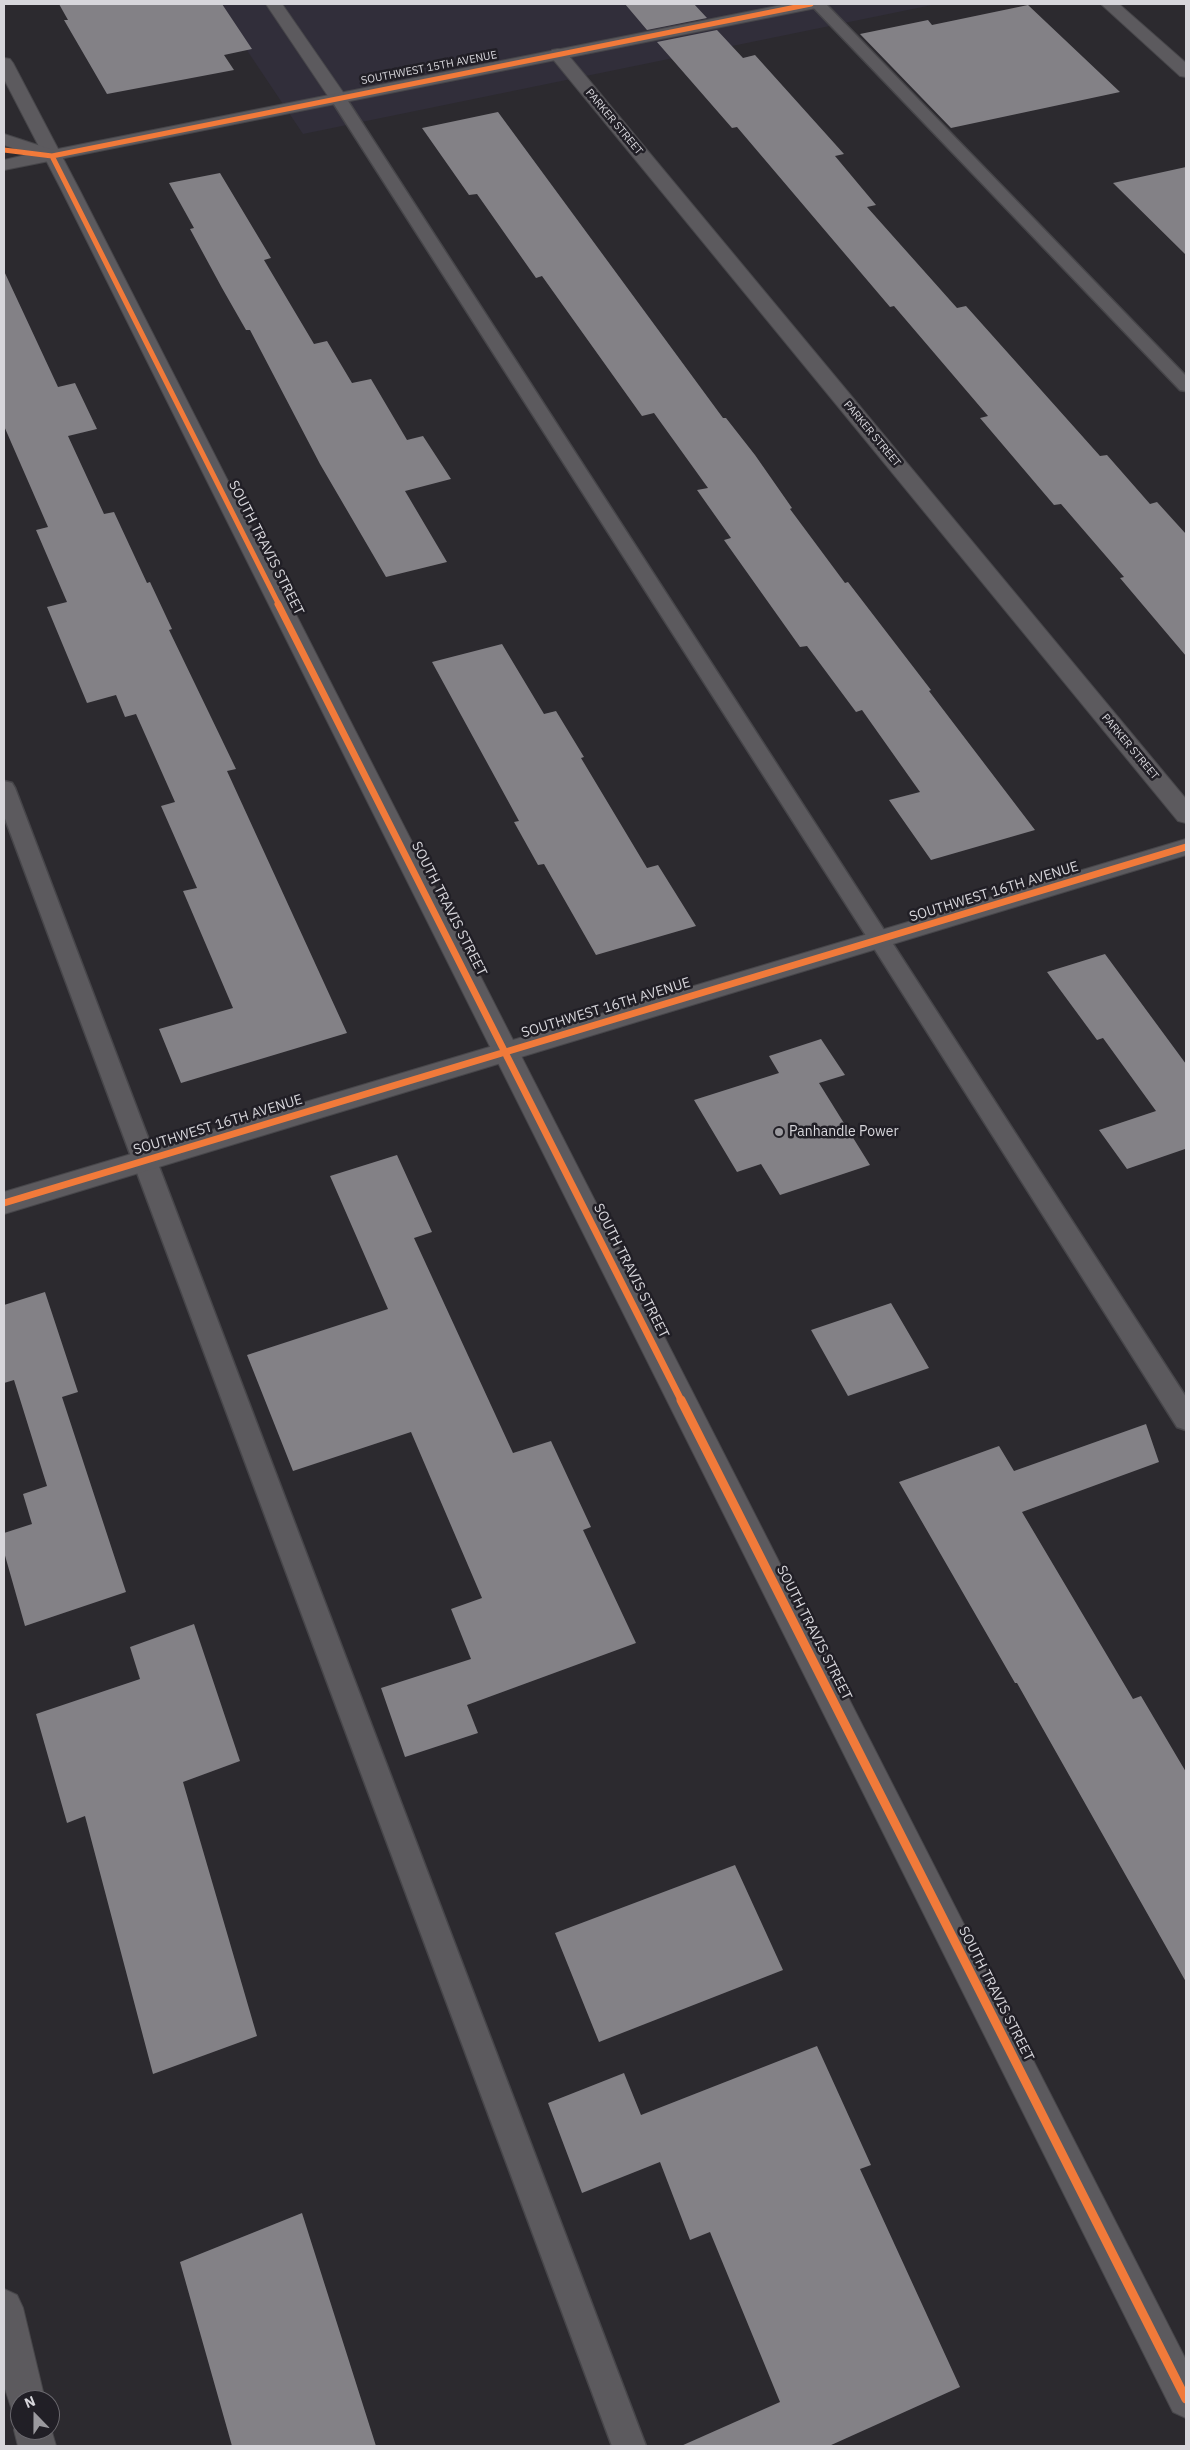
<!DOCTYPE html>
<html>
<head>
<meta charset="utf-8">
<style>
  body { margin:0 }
  #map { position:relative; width:1190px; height:2450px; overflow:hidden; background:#2c2a2f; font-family:"IBM Plex Sans",sans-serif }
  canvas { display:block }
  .frame { position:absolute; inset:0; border:5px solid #d7d6db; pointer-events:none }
  .north { position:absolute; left:10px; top:2390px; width:50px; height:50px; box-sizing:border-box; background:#211f26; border:1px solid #6a686e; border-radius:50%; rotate:338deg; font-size:14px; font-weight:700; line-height:20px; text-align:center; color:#d7d6db }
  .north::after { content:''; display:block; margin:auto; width:18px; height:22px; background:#9b9a9f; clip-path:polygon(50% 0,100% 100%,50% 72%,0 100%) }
</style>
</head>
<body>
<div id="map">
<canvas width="1190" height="2450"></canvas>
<div class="frame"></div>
<div class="north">N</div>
</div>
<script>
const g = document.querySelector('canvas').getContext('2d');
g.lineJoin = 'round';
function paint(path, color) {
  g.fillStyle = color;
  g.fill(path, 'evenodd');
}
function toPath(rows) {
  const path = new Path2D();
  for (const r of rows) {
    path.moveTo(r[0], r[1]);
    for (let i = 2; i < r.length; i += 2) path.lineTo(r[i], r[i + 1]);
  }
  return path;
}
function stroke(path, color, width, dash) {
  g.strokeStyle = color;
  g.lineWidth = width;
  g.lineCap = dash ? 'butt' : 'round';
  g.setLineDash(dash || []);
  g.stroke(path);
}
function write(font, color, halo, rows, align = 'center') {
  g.font = font + ' "IBM Plex Sans",sans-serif';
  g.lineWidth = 5;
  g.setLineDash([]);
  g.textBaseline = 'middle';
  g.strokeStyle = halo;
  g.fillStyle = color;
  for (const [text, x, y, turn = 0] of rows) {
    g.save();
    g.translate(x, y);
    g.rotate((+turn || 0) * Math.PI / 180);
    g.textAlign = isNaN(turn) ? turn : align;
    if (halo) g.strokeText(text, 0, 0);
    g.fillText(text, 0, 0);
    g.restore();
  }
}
const built = toPath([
  [216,4,937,4,303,134]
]);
const building = toPath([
  [59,4,222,4,252,49,224,55,234,70,107,94,64,20,68,20],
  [625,4,694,4,707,18,647,30],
  [1028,5,1120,92,951,128,860,34,928,20,932,25],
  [717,30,743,58,755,55,844,154,835,156,876,205,867,207,957,308,966,306,1100,456,1107,455,1150,504,1157,502,1186,534,1186,656,1120,578,1124,577,1061,504,1054,505,980,418,988,416,894,306,890,307,737,127,732,128,657,42],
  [498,112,723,418,726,418,755,455,792,508,790,509,845,583,848,582,931,690,929,691,1035,830,931,860,889,800,920,792,862,710,856,712,807,646,800,647,724,540,731,538,697,490,708,488,654,413,642,416,542,276,536,278,477,194,469,195,422,128],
  [1186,167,1186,255,1113,183],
  [220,173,271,258,264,260,314,344,327,341,352,383,371,379,407,440,423,436,451,479,405,491,447,562,386,577,320,464,250,330,246,330,222,288,190,229,194,228,169,183],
  [4,271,58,387,75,383,97,429,68,436,104,514,114,512,147,583,150,582,172,629,169,630,236,769,227,771,347,1033,181,1083,159,1029,233,1008,183,891,197,888,161,806,175,802,136,714,125,717,116,695,87,703,47,607,67,602,36,530,48,527,4,426],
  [502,644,544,714,556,711,584,757,581,758,647,868,658,865,696,926,596,955,544,864,538,865,514,822,519,821,432,662],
  [1105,954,1186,1064,1186,1152,1185,1149,1127,1169,1099,1130,1156,1111,1103,1038,1097,1040,1047,972],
  [821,1039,845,1075,819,1083,870,1165,780,1195,761,1164,737,1172,694,1100,779,1073,769,1056],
  [397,1155,432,1232,414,1238,513,1453,551,1441,591,1527,583,1530,636,1643,467,1705,478,1733,405,1757,381,1688,471,1659,451,1609,482,1598,411,1432,293,1471,247,1355,388,1309,330,1176],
  [45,1292,78,1392,62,1397,126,1592,25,1626,4,1552,4,1533,32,1524,23,1494,47,1486,14,1380,4,1383,4,1305],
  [891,1303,929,1368,848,1396,811,1330],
  [1146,1424,1159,1462,1022,1512,1133,1699,1141,1696,1186,1772,1186,1982,1017,1683,1015,1683,899,1482,999,1446,1014,1471],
  [194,1624,240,1761,183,1782,257,2036,153,2074,85,1816,67,1823,36,1714,140,1679,130,1647],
  [735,1865,783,1970,599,2042,555,1933],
  [817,2046,871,2165,860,2169,960,2387,829,2446,681,2446,780,2402,710,2232,690,2240,660,2162,582,2193,548,2103,624,2073,641,2115],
  [302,2213,376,2446,232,2446,180,2262]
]);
const lane = toPath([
  [810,4,826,4,1186,376,1186,391,1180,390,810,4],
  [338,93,346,98,1186,1397,1186,1430,1177,1427,872,945,330,98,338,93],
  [4,781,12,783,15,788,646,2446,612,2446,4,816,4,781]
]);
const street = toPath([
  [266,4,282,4,347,98,344,102,332,102,266,4],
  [558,49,564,50,1186,799,1186,823,1178,821,552,58,549,54,552,50,558,49],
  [4,58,10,59,13,63,79,189,1186,2360,1186,2418,1173,2412,61,189,4,79,4,58],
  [4,2289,17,2295,23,2308,45,2400,20,2400,20,2430,50,2430,50,2425,56,2446,18,2446,14,2430,20,2416,13,2413,4,2386,4,2289]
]);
const secondary = toPath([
  [787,4,819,4,817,8,811,9,4,170,4,160,30,154,4,145,4,134,53,150,787,4],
  [1101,4,1119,4,1186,63,1186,77,1180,76,1101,4],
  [1186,839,1186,855,4,1214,4,1192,1186,839]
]);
const cyclewayFar2 = toPath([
  [4,150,52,156,811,4],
  [52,156,279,605]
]);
const cyclewayFar1 = toPath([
  [278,604,682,1402],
  [4,1203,1186,847]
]);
const cycleway = toPath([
  [681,1400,1186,2399]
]);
const markers = [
  [779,1132,5,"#9b9a9f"]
];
const farStreetnames = [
  ["SOUTHWEST 15TH AVENUE",429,68,-11],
  ["PARKER STREET",614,122,50],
  ["PARKER STREET",872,434,50],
  ["PARKER STREET",1130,747,50]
];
const streetNames = [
  ["SOUTH TRAVIS STREET",266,548,63],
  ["SOUTHWEST 16TH AVENUE",994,892,-17],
  ["SOUTH TRAVIS STREET",449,909,63],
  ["SOUTHWEST 16TH AVENUE",606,1008,-17],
  ["SOUTHWEST 16TH AVENUE",218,1125,-17],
  ["SOUTH TRAVIS STREET",631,1271,63],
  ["SOUTH TRAVIS STREET",814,1633,63],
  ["SOUTH TRAVIS STREET",996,1994,63]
];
const poiNames = [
  ["Panhandle Power",789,1132]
];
paint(built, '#312e3a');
paint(building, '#838186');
stroke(lane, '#47464a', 3);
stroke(street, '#47464a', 2);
stroke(secondary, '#47464a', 2);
paint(lane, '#5c5a5e');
paint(street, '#5c5a5e');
paint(secondary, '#5c5a5e');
stroke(cyclewayFar2, '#f17a3a', 5);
stroke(cyclewayFar1, '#f17a3a', 7);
stroke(cycleway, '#f17a3a', 9);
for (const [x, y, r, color] of markers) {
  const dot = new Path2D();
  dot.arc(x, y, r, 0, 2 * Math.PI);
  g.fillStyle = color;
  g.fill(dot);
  stroke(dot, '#211f26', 2);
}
write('11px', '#d7d6db', '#211f26', farStreetnames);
write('14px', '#d7d6db', '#211f26', streetNames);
write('14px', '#d7d6db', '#211f26', poiNames, 'left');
</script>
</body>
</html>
